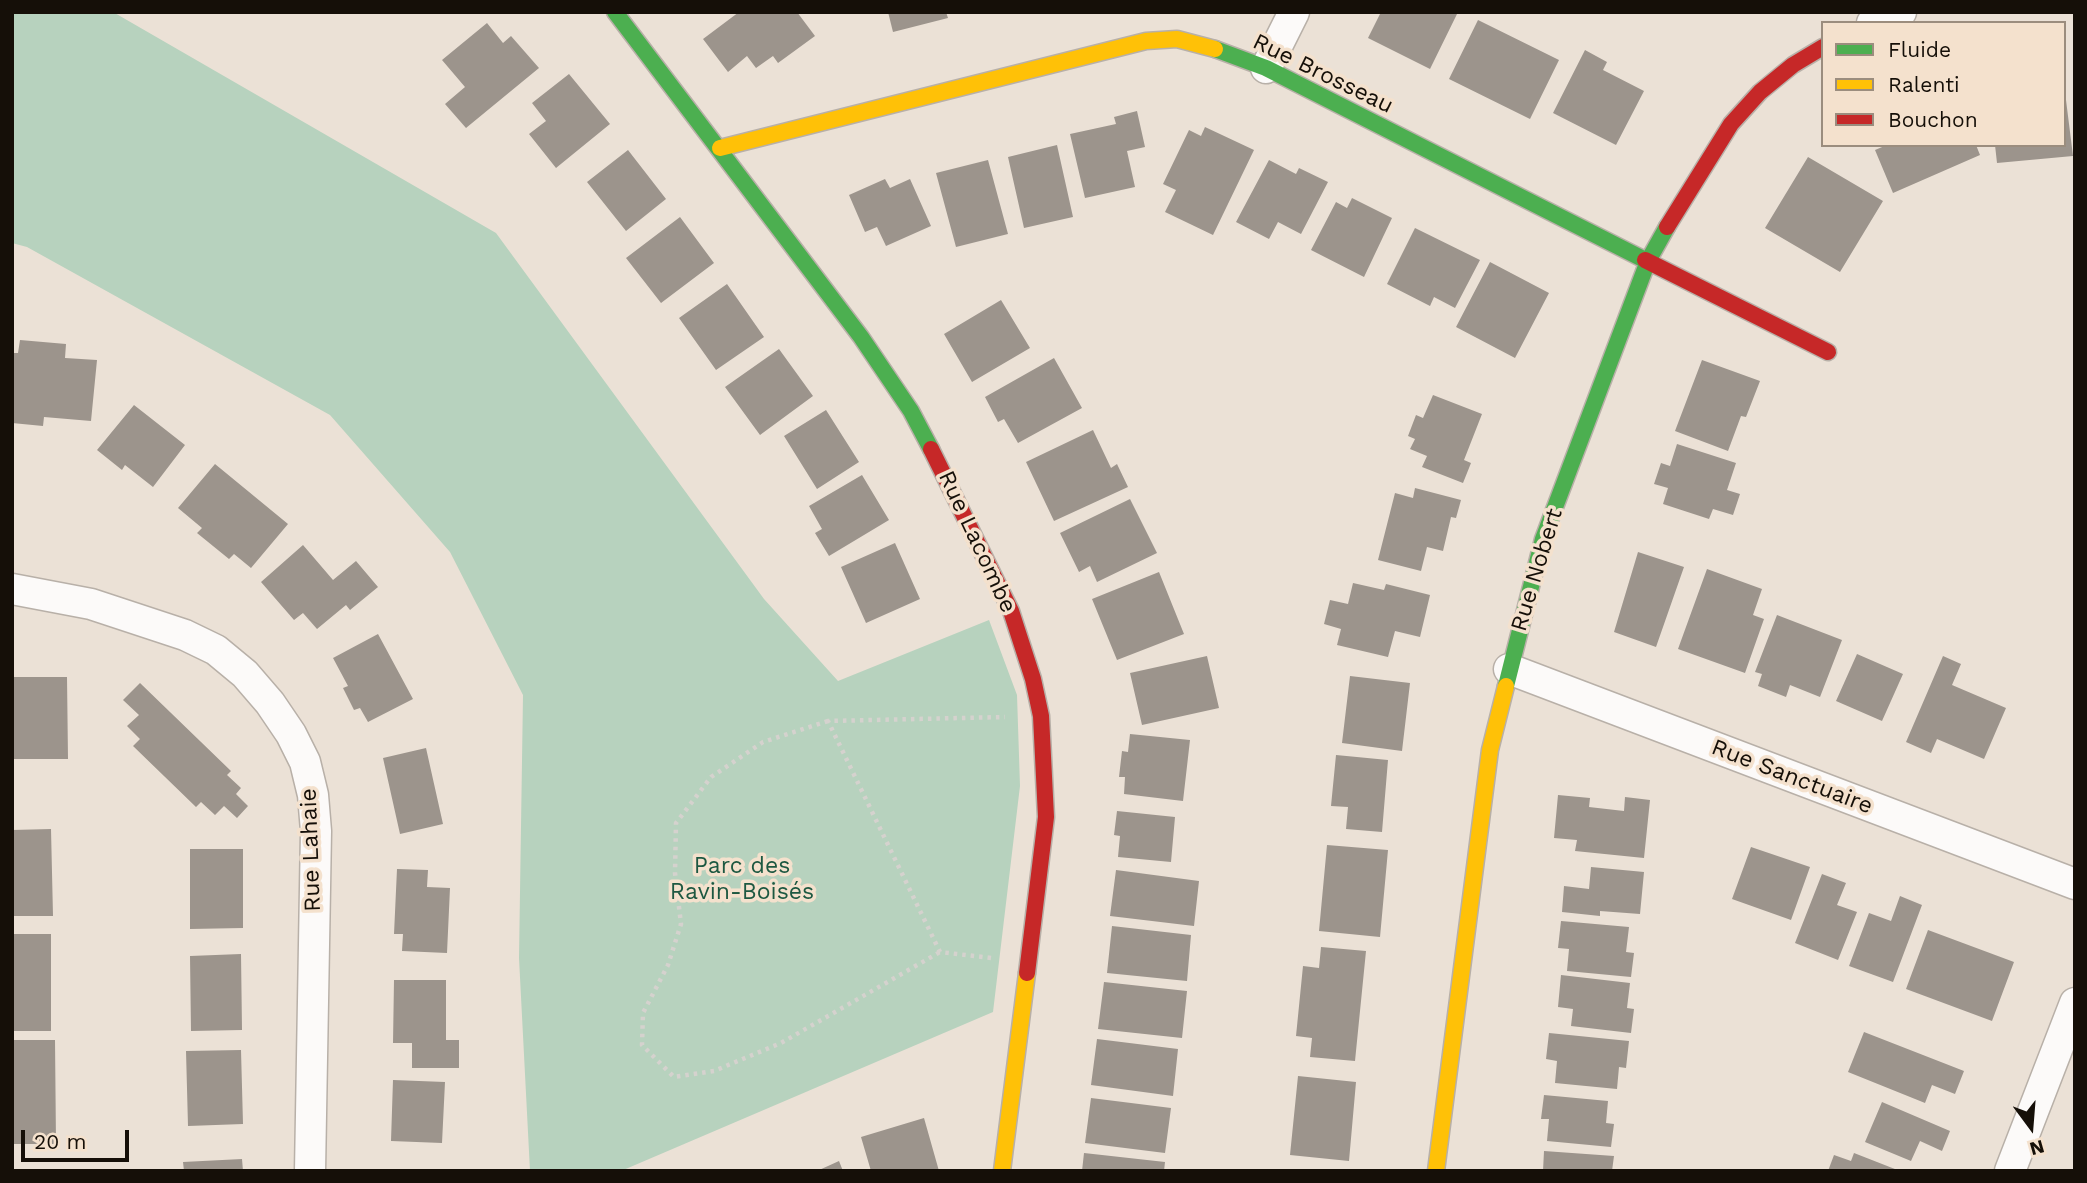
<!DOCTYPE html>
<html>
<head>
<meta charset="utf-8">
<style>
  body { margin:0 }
  #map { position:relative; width:2087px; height:1183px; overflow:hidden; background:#ebe1d6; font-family:"Work Sans",sans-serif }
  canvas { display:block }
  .frame { position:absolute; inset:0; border:14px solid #150f08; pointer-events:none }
  .legend { position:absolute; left:1821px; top:21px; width:245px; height:126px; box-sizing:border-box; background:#f4e1cd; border:2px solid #9b8d7e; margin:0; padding:9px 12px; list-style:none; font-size:21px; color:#150f08 }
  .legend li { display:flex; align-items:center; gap:14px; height:35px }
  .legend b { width:35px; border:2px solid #9b8d7e }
  .north { position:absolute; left:1996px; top:1092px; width:70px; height:70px; -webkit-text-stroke:5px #f4e1cd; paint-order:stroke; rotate:164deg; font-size:19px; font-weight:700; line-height:28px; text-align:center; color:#150f08 }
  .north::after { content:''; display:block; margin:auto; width:24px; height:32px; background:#150f08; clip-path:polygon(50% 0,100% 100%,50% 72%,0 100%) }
  .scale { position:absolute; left:21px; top:1130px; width:108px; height:32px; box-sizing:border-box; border:4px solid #150f08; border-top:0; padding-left:9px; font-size:21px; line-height:24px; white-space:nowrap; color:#150f08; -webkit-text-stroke:5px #f4e1cd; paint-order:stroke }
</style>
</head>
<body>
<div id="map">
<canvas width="2087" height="1183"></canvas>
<div class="frame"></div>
<ul class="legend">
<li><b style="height:9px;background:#4caf50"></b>Fluide</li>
<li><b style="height:9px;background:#ffc107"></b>Ralenti</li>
<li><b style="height:9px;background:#c62828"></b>Bouchon</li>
</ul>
<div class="north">N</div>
<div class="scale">20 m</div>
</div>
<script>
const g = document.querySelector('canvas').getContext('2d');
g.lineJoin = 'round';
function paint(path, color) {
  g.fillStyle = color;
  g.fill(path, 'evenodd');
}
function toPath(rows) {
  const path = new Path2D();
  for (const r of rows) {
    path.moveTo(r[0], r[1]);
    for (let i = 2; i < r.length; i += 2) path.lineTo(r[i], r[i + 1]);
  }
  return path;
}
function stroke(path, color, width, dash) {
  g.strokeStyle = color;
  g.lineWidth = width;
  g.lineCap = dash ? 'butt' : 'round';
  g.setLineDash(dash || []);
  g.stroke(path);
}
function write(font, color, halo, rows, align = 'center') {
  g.font = font + ' "Work Sans",sans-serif';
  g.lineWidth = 7;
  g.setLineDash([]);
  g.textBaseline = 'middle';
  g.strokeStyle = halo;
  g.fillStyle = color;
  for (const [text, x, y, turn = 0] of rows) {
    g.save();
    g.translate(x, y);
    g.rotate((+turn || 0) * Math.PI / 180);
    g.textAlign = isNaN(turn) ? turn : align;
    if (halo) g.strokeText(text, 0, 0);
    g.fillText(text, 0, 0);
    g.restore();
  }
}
const green = toPath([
  [12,12,113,12,496,233,764,599,838,681,989,620,1017,695,1020,786,993,1012,621,1171,530,1171,519,958,523,695,450,552,330,415,27,247,12,243]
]);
const building = toPath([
  [739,12,797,12,815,36,778,63,773,56,756,68,747,56,728,72,703,39],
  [888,12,946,12,948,18,893,32],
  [1381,12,1458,12,1430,69,1368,38],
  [1478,20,1559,60,1530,119,1449,79],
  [487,23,503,43,511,36,539,68,466,128,445,104,465,87,442,60],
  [1585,50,1607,62,1603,70,1644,91,1616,145,1553,113],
  [569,74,610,124,556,168,529,134,546,121,532,103],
  [2064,84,2073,156,1997,163,1995,145,2064,145],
  [1137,111,1145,147,1127,151,1135,187,1085,198,1070,134,1116,124,1114,117],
  [1205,127,1254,150,1213,235,1165,212,1176,190,1163,184,1189,130,1201,136],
  [1057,145,1073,217,1024,228,1008,157],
  [1887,145,1976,145,1980,155,1893,193,1875,150],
  [628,150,666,199,626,231,587,182],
  [1808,157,1883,201,1840,272,1765,228],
  [988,160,1008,234,956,247,936,173],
  [1269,160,1296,174,1299,168,1328,182,1301,234,1278,222,1269,239,1236,222],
  [885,179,890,188,910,179,931,226,886,246,877,227,865,232,849,195],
  [1352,198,1392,218,1364,277,1311,250,1336,202,1347,208],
  [680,217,714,263,661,303,626,258],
  [1415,228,1480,260,1455,308,1434,297,1430,306,1387,284],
  [1490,262,1549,293,1515,358,1456,327],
  [727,284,764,337,716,370,679,318],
  [1001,300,1030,348,972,382,944,334],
  [20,340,66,344,65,358,97,360,91,421,44,417,43,426,12,423,12,353,18,353],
  [779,349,813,396,760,435,725,387],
  [1054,358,1082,408,1018,443,1004,419,998,422,985,397],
  [1702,360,1760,381,1746,417,1741,416,1728,451,1675,431],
  [1433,395,1482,414,1464,460,1471,463,1463,483,1422,467,1427,456,1410,449,1415,439,1408,436,1416,415,1423,418],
  [134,405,185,445,153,487,125,465,122,470,97,450],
  [826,410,859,462,817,489,784,436],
  [1093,430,1111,468,1117,464,1128,487,1054,521,1026,462],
  [1677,444,1736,463,1727,490,1740,494,1733,515,1713,509,1709,519,1663,504,1668,488,1654,484,1661,463,1670,466],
  [215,464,288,524,251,568,234,554,229,559,197,533,202,528,178,508],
  [862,475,889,520,829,556,815,533,822,529,809,506],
  [1415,488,1461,500,1456,518,1451,517,1443,551,1427,547,1421,571,1378,560,1395,493,1413,498],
  [1130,499,1157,553,1097,582,1090,566,1079,572,1060,533],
  [895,543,920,599,866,623,841,567],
  [303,545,333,580,356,561,378,587,350,610,346,605,317,629,303,613,294,620,261,582],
  [1638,552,1684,567,1656,647,1614,632],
  [1707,569,1762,589,1753,615,1764,619,1745,673,1678,649],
  [1159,572,1184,634,1117,660,1092,599],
  [1353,583,1384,590,1386,584,1430,595,1420,637,1395,631,1388,657,1337,645,1341,629,1324,624,1330,600,1348,604],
  [1777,615,1842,640,1820,697,1790,685,1786,697,1758,686,1762,674,1755,672],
  [378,634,413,699,368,722,360,708,354,710,343,688,348,686,333,658],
  [1857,654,1903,674,1882,721,1836,701],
  [1207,656,1219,708,1142,725,1130,673],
  [1943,656,1961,664,1952,685,2006,708,1984,759,1937,739,1931,753,1906,742],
  [1350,676,1410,683,1402,751,1342,743],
  [13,677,67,677,68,759,14,759],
  [140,683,231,771,227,775,241,788,236,794,248,806,237,818,224,806,215,815,201,802,196,807,133,746,140,739,127,726,139,715,123,700],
  [1130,734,1190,740,1183,801,1124,794,1125,777,1119,777,1122,751,1128,752],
  [426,748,443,824,400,834,383,758],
  [1336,755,1388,760,1382,832,1346,829,1348,807,1331,806],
  [1558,795,1590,798,1589,807,1624,811,1625,797,1650,800,1644,858,1575,851,1577,840,1554,838],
  [1117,811,1175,817,1171,862,1118,857,1120,836,1114,835],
  [51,829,53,916,12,916,12,830],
  [1327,845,1388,850,1380,937,1319,931],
  [1751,847,1810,867,1791,920,1732,899],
  [190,849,243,849,243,928,190,929],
  [1591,867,1644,872,1640,914,1600,911,1600,916,1562,912,1564,886,1589,889],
  [397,869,428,870,427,887,450,888,447,953,402,951,403,934,394,934],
  [1116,870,1199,881,1194,926,1110,916],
  [1822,874,1846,883,1837,905,1857,912,1838,960,1795,943],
  [1900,896,1922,905,1893,982,1849,966,1869,913,1891,921],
  [1561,921,1629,927,1626,952,1634,953,1631,977,1567,971,1569,949,1558,948],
  [1112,926,1191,935,1187,981,1107,973],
  [1928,930,2014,962,1992,1021,1906,989],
  [12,934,51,934,51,1031,12,1031],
  [1321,947,1366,951,1355,1061,1310,1057,1312,1038,1296,1036,1303,966,1319,968],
  [241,954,242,1030,191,1031,190,956],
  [1561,975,1630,983,1627,1008,1634,1009,1631,1033,1571,1026,1573,1009,1558,1007],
  [394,980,446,980,446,1040,459,1040,459,1068,412,1068,412,1043,393,1043],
  [1104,982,1187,991,1182,1038,1098,1029],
  [1864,1032,1964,1071,1955,1094,1932,1085,1925,1103,1848,1072],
  [1549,1033,1629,1041,1626,1068,1619,1067,1617,1089,1555,1083,1557,1061,1546,1059],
  [1097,1039,1178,1049,1173,1096,1091,1085],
  [12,1040,55,1040,56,1144,12,1144],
  [241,1050,243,1124,188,1126,186,1051],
  [1298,1076,1356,1082,1349,1161,1290,1155],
  [393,1080,445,1082,442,1143,391,1141],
  [1544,1095,1608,1101,1606,1123,1614,1124,1611,1147,1547,1141,1549,1119,1541,1119],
  [1091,1098,1171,1108,1165,1153,1085,1143],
  [1882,1102,1950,1131,1942,1151,1920,1141,1911,1161,1865,1142],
  [924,1118,939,1171,871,1171,861,1137],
  [1544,1151,1614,1156,1612,1171,1543,1171],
  [1084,1153,1165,1162,1164,1171,1082,1171],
  [1854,1153,1900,1171,1828,1171,1834,1155,1851,1161],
  [242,1159,243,1171,184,1171,183,1162],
  [839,1161,843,1171,817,1171]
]);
const path = toPath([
  [828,721,763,742,711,777,676,823,675,873,681,924,668,965,643,1013,642,1045,674,1077,714,1071,781,1043,940,952],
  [991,958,940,952,828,721,1005,717]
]);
const street = toPath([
  [1872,23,1901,12],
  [1266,68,1294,12],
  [12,589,91,604,185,635,216,650,245,674,270,703,291,734,305,762,313,795,316,831,310,1171],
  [1509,669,2075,884],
  [2010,1171,2075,1003]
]);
const fast = toPath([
  [615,12,861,337,911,411,931,449],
  [1215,49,1266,68,1645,260],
  [1506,686,1543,539,1648,261,1667,227]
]);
const slow = toPath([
  [720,148,1146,41,1177,39,1215,49],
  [1002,1171,1027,973],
  [1436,1171,1490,750,1506,686]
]);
const jam = toPath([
  [1667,227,1731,124,1760,92,1793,65,1823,47],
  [1645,260,1828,352],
  [931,449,1011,611,1033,679,1041,716,1046,817,1027,973]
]);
const streetNames = [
  ["Rue Brosseau",1323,74,26],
  ["Rue Lacombe",977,542,65],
  ["Rue Nobert",1537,570,-73],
  ["Rue Sanctuaire",1792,777,21],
  ["Rue Lahaie",311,850,-92]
];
const parkNames = [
  ["Parc des",742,866],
  ["Ravin-Boisés",742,892]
];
paint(green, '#b7d2be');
paint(building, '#9c948c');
stroke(street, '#b8b0a8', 33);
stroke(fast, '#b8b0a8', 19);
stroke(slow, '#b8b0a8', 19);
stroke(jam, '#b8b0a8', 19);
stroke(path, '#d5d2ce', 4.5, [3.5, 5]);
stroke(street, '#fcfaf9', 30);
stroke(fast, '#4caf50', 16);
stroke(slow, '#ffc107', 16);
stroke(jam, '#c62828', 16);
write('23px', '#150f08', '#f4e1cd', streetNames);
write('23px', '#1d5841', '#f4e1cd', parkNames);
</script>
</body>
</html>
